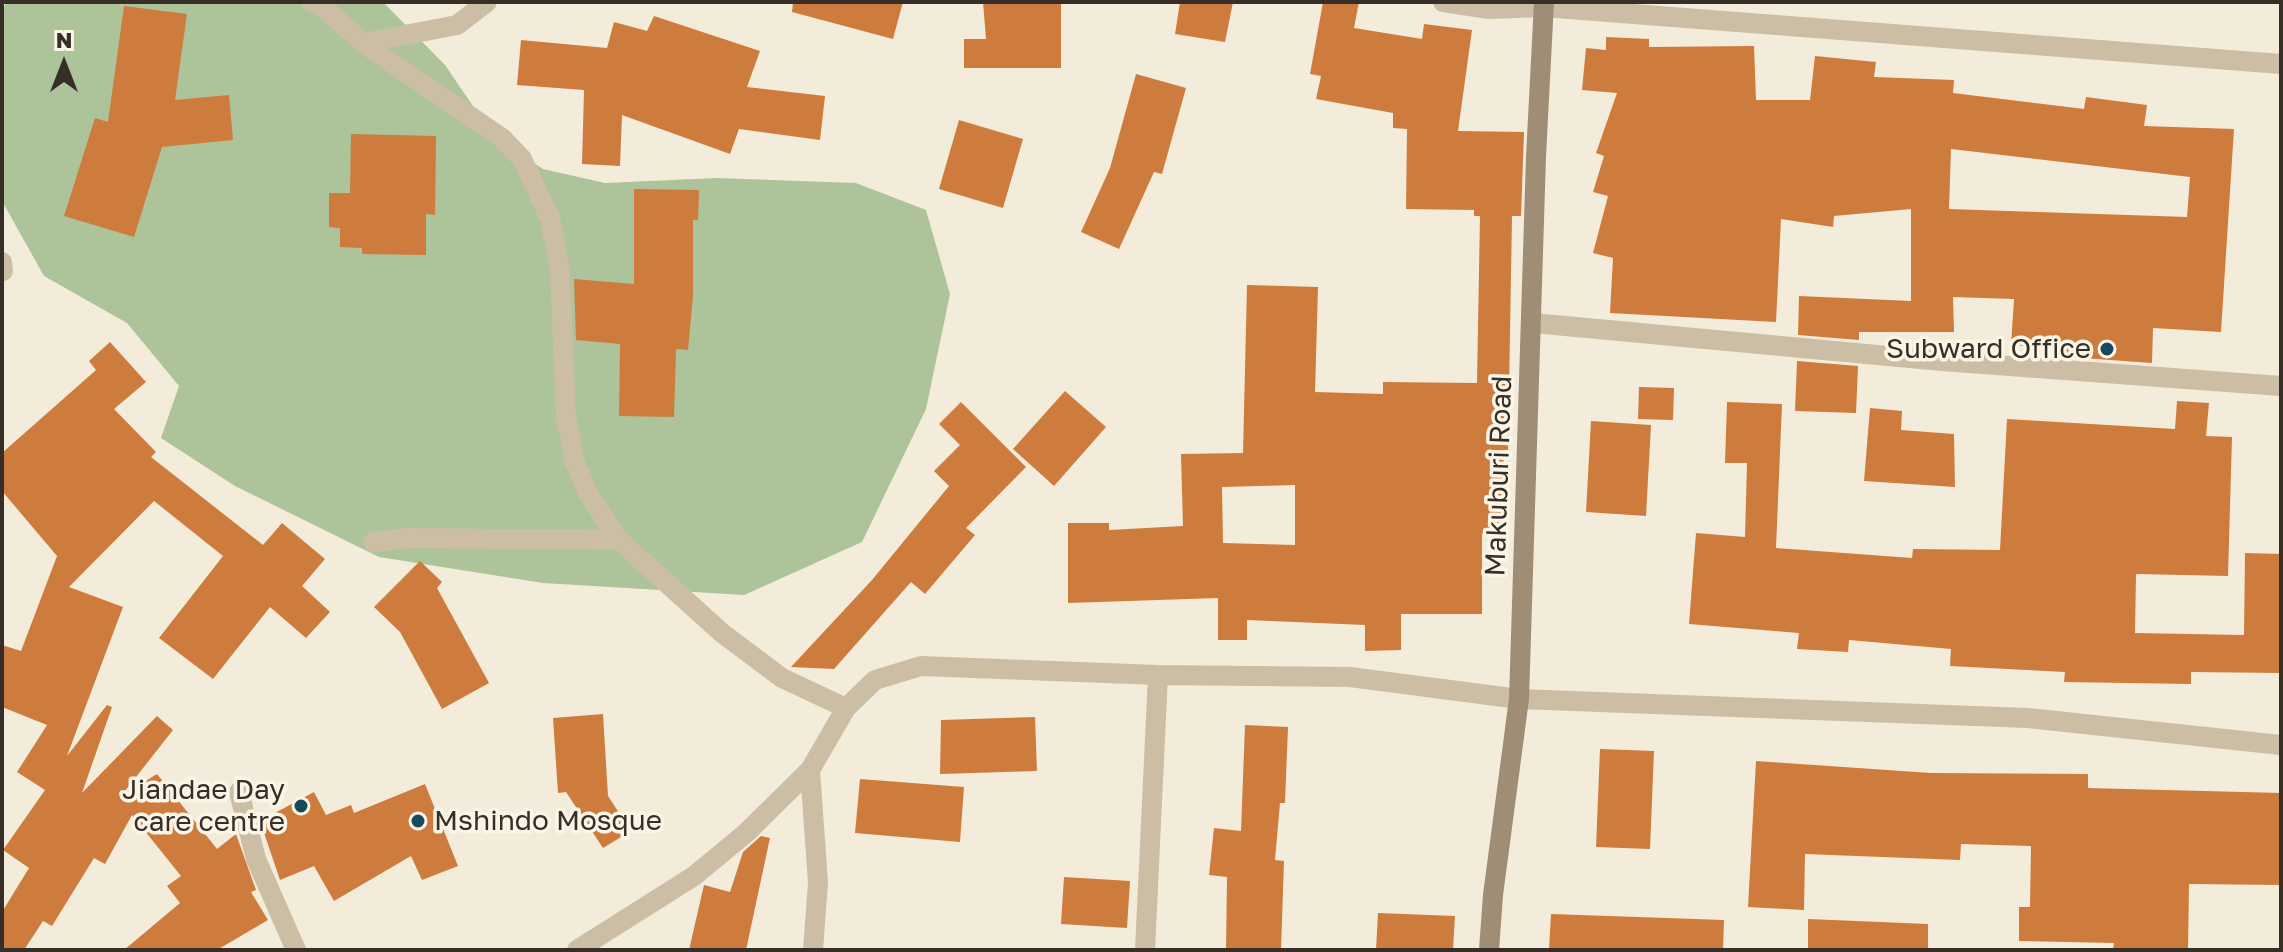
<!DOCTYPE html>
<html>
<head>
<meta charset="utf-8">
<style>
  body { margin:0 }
  #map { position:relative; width:2283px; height:952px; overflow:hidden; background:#f3ecda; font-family:"Golos Text",sans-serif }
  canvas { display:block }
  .frame { position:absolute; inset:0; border:4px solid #372f27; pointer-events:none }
  .north { position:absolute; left:24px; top:24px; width:80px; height:80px; -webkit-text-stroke:6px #faf5e6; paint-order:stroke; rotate:0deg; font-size:22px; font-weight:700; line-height:32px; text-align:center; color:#372f27 }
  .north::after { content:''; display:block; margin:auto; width:28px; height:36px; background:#372f27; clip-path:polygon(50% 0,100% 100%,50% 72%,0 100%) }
</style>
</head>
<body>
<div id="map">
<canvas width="2283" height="952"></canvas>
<div class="frame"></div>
<div class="north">N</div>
</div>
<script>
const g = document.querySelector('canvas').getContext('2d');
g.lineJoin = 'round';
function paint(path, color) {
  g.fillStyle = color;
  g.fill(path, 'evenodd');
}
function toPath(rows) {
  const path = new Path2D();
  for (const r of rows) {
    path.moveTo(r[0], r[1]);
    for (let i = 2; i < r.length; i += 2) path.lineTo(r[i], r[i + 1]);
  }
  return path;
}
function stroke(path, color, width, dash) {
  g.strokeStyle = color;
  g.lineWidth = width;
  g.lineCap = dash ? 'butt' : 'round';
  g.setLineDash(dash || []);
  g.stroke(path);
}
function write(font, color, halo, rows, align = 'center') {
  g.font = font + ' "Golos Text",sans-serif';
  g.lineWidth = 7;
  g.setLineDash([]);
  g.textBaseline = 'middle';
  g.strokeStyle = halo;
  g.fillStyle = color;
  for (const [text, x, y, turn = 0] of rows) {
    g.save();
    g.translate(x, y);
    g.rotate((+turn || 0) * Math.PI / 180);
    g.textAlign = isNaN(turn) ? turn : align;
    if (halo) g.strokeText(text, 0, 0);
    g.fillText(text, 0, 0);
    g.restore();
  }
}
const green = toPath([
  [6,2,383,2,445,65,475,109,507,145,543,169,605,183,717,178,856,183,926,210,950,294,926,409,862,542,744,595,543,583,379,557,235,486,161,438,179,386,127,323,44,276,2,201,2,13]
]);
const building = toPath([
  [793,2,903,2,893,39,792,12],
  [983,2,1061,2,1061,68,964,68,964,39,986,39],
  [1180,2,1233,2,1225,42,1175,34],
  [1323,2,1359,2,1354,28,1422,39,1424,24,1472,30,1458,131,1524,132,1521,216,1512,216,1508,450,1504,450,1500,535,1482,534,1482,614,1401,614,1401,650,1365,651,1365,625,1247,620,1247,640,1218,640,1218,598,1068,603,1068,523,1109,523,1109,530,1183,526,1181,454,1243,453,1247,285,1318,287,1315,392,1383,394,1383,382,1477,383,1480,216,1474,216,1474,210,1406,209,1407,129,1393,128,1393,113,1316,99,1321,76,1310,74],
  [1295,485,1295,545,1223,543,1222,487],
  [124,6,187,14,175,100,229,95,233,140,162,147,134,237,64,216,95,118,108,122],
  [654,16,760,51,747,87,825,96,820,140,739,129,730,154,622,115,620,166,582,164,584,90,517,85,521,40,607,48,614,22,647,31],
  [1606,37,1649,39,1649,47,1754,46,1756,100,1810,100,1815,56,1876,62,1874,77,1954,80,1953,93,2084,109,2086,97,2147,105,2144,126,2234,129,2221,332,2153,328,2152,363,2054,356,2054,348,2011,345,2014,299,1953,297,1954,332,1859,332,1859,340,1798,335,1799,296,1911,301,1911,209,1834,216,1833,227,1781,219,1776,322,1610,313,1613,258,1593,253,1608,196,1593,192,1604,156,1596,153,1617,93,1582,90,1586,48,1606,50],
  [1951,149,2190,177,2187,217,1949,209],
  [1136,74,1186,88,1162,174,1154,172,1119,249,1081,232,1110,168],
  [959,120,1023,139,1003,208,939,189],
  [351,134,436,136,435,215,426,214,426,255,362,254,362,248,340,247,340,228,329,227,329,193,350,193],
  [634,189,699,190,698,220,693,220,693,296,688,350,676,349,674,417,619,416,620,344,576,340,574,279,634,284],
  [110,342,146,382,114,409,156,452,151,457,263,545,282,523,325,559,302,586,330,612,306,638,270,607,213,679,159,638,223,556,154,501,69,587,123,607,67,756,107,705,112,707,82,793,157,716,173,730,121,796,157,774,217,849,236,834,256,890,251,892,268,920,217,950,124,950,180,903,167,886,181,876,132,815,105,864,94,858,52,926,43,921,24,950,2,950,2,912,29,868,3,850,45,790,17,772,47,725,2,707,2,645,21,651,57,556,2,491,2,453,96,370,89,361],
  [1797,361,1858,366,1856,413,1795,411],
  [1639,387,1674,388,1673,420,1638,419],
  [1065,391,1106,427,1054,486,1013,449],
  [2177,401,2209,403,2206,436,2232,437,2228,576,2136,574,2135,633,2244,635,2245,553,2281,554,2281,673,2191,672,2191,684,2064,682,2065,672,1950,666,1951,649,1849,640,1848,652,1797,649,1799,633,1689,624,1696,533,1745,537,1747,463,1725,463,1727,402,1782,404,1776,548,1912,558,1913,549,2000,550,2007,419,2175,429],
  [961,402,1026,467,966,528,975,535,925,594,911,582,834,669,791,667,872,580,949,486,934,471,960,445,939,424],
  [1870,408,1902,411,1901,430,1954,434,1955,487,1864,481],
  [1591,421,1651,425,1646,516,1586,512],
  [420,561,442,582,437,588,489,683,442,709,400,632,374,607],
  [603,714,608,796,631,831,603,848,566,792,558,793,553,718],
  [1035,717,1037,771,940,774,941,720],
  [1245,725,1288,727,1285,803,1280,803,1275,860,1284,861,1281,950,1226,950,1227,877,1209,875,1214,828,1241,831],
  [1600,749,1654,751,1650,849,1596,847],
  [1756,761,1931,773,2088,774,2088,788,2281,793,2281,885,2189,884,2188,950,2113,950,2114,943,2019,941,2019,907,2030,907,2031,846,1961,844,1960,860,1805,854,1804,910,1748,907],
  [860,779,964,787,960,842,855,833],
  [425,784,458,866,422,880,411,856,334,901,314,866,280,880,260,821,314,792,326,815,351,805,354,813],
  [761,836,770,838,746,950,689,950,704,885,730,892,743,852],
  [1064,877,1130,881,1127,928,1061,924],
  [1378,913,1455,916,1453,950,1376,950],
  [1551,914,1724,920,1723,950,1549,950],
  [1808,919,1928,924,1928,950,1808,950]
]);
const street = toPath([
  [311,2,321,5,363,43,502,138,522,159,550,218,560,270,566,418,575,462,588,493,619,540,722,633,782,678,846,708],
  [1443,2,1489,9,1543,7,2281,64],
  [363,43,457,25,487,2],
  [2,262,3,271],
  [1533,323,1942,361,2281,386],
  [374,542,407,538,619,540],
  [810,770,818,883,813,950],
  [239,792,256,859,296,950],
  [577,950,694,876,746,833,810,770,846,708,875,680,921,666,1158,675,1350,677,1519,699,2028,718,2281,745],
  [1145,950,1158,675]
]);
const secondary = toPath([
  [1489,950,1493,895,1519,699,1536,157,1544,2]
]);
const markers = [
  [2107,349,8,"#194a5b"],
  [301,806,8,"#194a5b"],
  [418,821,8,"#194a5b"]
];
const poiNames = [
  ["Subward Office",2091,349],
  ["Jiandae Day",285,790],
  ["care centre",285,822],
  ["Mshindo Mosque",434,821,"left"]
];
const streetNames = [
  ["Makuburi Road",1499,476,-88]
];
paint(green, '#adc399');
paint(building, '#ce7c3d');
stroke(street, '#ccbea5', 20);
stroke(secondary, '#a08d76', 20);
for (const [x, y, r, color] of markers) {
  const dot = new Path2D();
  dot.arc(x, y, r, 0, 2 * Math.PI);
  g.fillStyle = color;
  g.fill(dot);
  stroke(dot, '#faf5e6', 3);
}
write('28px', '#372f27', '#faf5e6', poiNames, 'right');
write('28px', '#372f27', '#faf5e6', streetNames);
</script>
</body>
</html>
